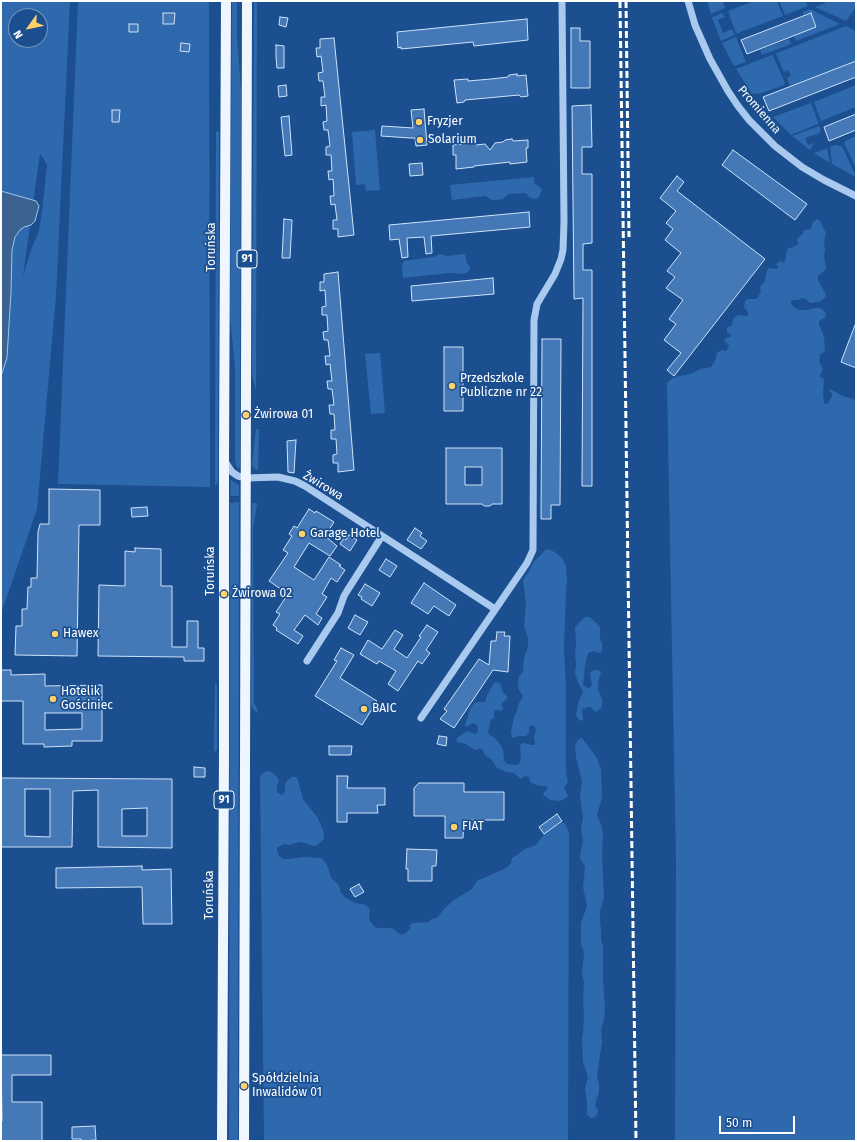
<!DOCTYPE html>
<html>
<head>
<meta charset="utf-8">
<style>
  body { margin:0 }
  #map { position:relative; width:857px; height:1142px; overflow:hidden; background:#1b4f8f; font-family:"Fira Sans",sans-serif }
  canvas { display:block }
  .frame { position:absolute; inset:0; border:2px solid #fff; pointer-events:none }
  .north { position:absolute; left:8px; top:8px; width:40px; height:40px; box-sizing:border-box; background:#1b4f8f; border:1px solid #7695bc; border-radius:50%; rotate:237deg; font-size:11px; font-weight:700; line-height:16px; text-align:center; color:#fff }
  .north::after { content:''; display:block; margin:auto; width:14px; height:18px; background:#ffd166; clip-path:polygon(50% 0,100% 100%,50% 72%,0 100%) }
  .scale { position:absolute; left:719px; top:1116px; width:76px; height:18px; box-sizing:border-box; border:2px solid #fff; border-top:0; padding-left:5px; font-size:12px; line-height:14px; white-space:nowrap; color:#fff; -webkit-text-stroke:3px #1b4f8f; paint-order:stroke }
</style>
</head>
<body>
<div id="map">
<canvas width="857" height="1142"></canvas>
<div class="frame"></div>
<div class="north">N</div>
<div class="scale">50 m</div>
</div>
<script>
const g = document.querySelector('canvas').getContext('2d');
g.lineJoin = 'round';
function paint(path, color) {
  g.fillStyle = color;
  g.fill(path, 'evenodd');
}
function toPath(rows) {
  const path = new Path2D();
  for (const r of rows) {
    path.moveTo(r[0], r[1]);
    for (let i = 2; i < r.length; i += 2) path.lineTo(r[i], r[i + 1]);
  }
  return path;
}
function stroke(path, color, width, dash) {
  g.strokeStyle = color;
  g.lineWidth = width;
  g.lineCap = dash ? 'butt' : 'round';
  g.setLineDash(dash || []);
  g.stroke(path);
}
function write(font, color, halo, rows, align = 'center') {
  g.font = font + ' "Fira Sans",sans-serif';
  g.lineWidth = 3.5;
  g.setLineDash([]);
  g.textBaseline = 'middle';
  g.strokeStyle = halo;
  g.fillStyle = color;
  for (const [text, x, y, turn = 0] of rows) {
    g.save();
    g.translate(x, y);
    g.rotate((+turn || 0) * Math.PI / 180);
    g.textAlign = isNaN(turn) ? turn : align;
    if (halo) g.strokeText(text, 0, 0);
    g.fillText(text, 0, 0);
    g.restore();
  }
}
const green = toPath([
  [1,1,70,1,56,296,37,509,1,614],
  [16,16,40,16,40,40,16,40],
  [40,153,47,165,42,211,39,231,31,250,23,276],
  [78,1,209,1,210,487,58,484],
  [232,1,237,1,237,37,241,90,240,465,239,470,236,465,235,460,235,368,230,316],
  [254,1,257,1,256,391,252,374],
  [707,1,723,1,725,8,711,14],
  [754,1,777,1,783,16,738,33,736,33,728,11],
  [779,1,806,1,808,6,785,15],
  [826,1,856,1,854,10,846,21,815,7,825,3],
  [810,9,840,24,796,41,794,36,817,27,811,12,803,15,803,12],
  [722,13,725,17,718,20,723,33,732,29,735,35,721,41,712,18,713,17],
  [846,26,856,31,856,61,790,86,787,78,791,76,788,70,784,72,776,54,777,53],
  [736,37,746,62,734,66,722,43],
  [789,39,791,44,762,55,760,50],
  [772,55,773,56,785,83,784,85,762,93,752,94,736,69],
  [856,85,856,107,821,121,814,102],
  [811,103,818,122,818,124,791,135,773,117],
  [819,126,821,130,820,133,805,138,808,145,814,143,810,150,792,136],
  [375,130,380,190,366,191,365,184,356,185,352,132],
  [216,131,219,132,218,483,215,485],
  [856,136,856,168,844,143,845,141],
  [835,145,842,146,856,177,832,164,830,147],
  [827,148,830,163,814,153],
  [534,177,534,184,539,186,542,190,540,195,538,198,535,199,530,198,526,193,509,194,503,199,496,200,492,200,485,196,452,200,450,185],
  [817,219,820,221,826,233,824,242,825,250,824,256,826,268,825,270,818,276,818,280,826,295,825,298,819,302,810,303,806,299,802,298,798,300,793,300,791,301,791,304,795,308,801,310,808,310,814,308,820,308,822,309,826,313,825,318,819,321,819,324,824,337,825,351,824,352,820,355,819,361,823,369,820,375,820,377,823,378,824,381,823,393,824,403,826,404,828,403,832,396,832,393,830,392,829,390,832,390,845,397,853,399,856,402,856,1141,675,1141,676,862,667,383,670,380,675,377,691,374,700,369,711,367,716,359,716,355,718,352,722,350,725,351,727,350,729,345,724,341,726,338,730,337,731,335,727,332,727,328,732,325,733,320,736,316,739,315,746,316,748,315,748,312,744,307,745,301,748,299,756,299,758,297,761,292,760,287,765,281,766,274,768,268,775,269,778,268,778,266,775,265,776,264,780,261,783,263,785,261,787,249,793,247,798,244,799,243,797,241,798,238,803,234,804,230,810,229,812,227,812,223],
  [440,254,447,256,463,254,465,255,466,256,466,261,469,266,470,269,468,272,463,274,450,273,403,278,402,265,404,261,433,257],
  [380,353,385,413,371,414,365,354],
  [256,429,259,429,258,471,253,467,252,464],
  [231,480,239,485,239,496,230,496],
  [239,502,238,1141,229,1141,230,503],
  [252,503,256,503,257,504,253,528,254,703,257,709,258,713,255,711,251,705],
  [547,549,555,552,562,558,566,566,567,580,566,593,564,649,566,687,566,773,568,782,564,788,568,796,563,800,558,801,551,800,543,795,544,792,548,789,546,786,540,786,536,785,530,782,529,777,525,776,521,779,514,773,506,772,496,767,492,760,485,755,483,750,480,748,476,750,473,749,466,744,457,742,456,739,467,731,474,734,477,733,478,730,477,725,473,723,466,727,465,725,470,709,474,703,478,702,485,702,487,695,494,683,497,682,501,684,502,691,507,696,507,699,501,704,503,709,501,711,497,710,494,711,494,717,493,719,491,719,488,732,489,734,496,739,503,749,504,760,507,764,517,765,520,762,521,757,520,748,521,744,524,743,531,745,534,745,535,743,534,738,536,729,534,726,531,725,529,728,529,733,526,736,519,736,513,738,512,737,511,732,514,717,517,711,518,705,523,697,518,688,518,682,519,677,523,671,524,658,528,647,528,638,524,626,526,604,523,580,528,573,534,561,540,556,545,550],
  [585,617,590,617,600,627,600,639,602,644,602,651,600,653,594,651,588,653,585,666,583,685,589,689,592,685,590,673,594,670,599,670,601,672,598,683,598,689,602,699,602,703,601,709,595,712,591,707,588,707,582,709,583,720,580,721,576,715,579,700,583,692,578,682,575,673,576,664,575,654,576,643,575,627],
  [215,682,217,686,217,750,214,752],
  [582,738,597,758,601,770,602,798,597,815,602,827,603,834,602,855,604,898,600,911,600,918,601,931,601,940,603,946,603,979,605,1008,604,1020,601,1029,602,1042,597,1076,599,1084,599,1092,595,1105,598,1110,597,1115,595,1117,591,1118,587,1115,587,1103,585,1088,588,1077,583,1062,582,1038,583,1033,584,1016,583,999,584,982,582,975,584,953,581,944,581,923,587,906,583,887,585,867,580,858,581,850,583,842,581,828,583,819,580,796,582,781,576,758,575,745,579,739],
  [267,771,272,772,277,777,279,780,277,786,277,792,282,795,285,791,285,785,287,781,292,777,297,777,303,799,317,817,321,825,324,833,324,838,322,841,316,846,310,845,305,843,299,842,289,845,284,844,277,848,277,851,279,856,283,859,287,859,304,857,321,858,326,863,329,870,331,878,339,885,341,893,346,898,355,903,366,905,370,910,369,917,370,921,375,927,379,928,392,928,401,935,404,934,408,931,410,929,410,925,413,923,428,922,432,919,437,918,443,910,454,900,472,889,477,881,506,868,511,863,512,858,518,854,525,849,536,845,544,834,561,823,565,823,569,832,568,1141,264,1141,260,777,262,774]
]);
const water = toPath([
  [1,191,36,201,39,206,35,221,31,225,24,227,20,230,15,237,12,250,11,292,10,308,7,358,1,376,1,406,1,191]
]);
const building = toPath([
  [163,13,175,13,174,24,163,24,163,13],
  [811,13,816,27,747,54,741,40,811,13],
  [280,17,288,18,286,27,279,25,280,17],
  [527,19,528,40,474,46,473,42,401,49,401,47,398,48,397,32,527,19],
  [129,24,138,24,138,32,129,32,129,24],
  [571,28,580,28,580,41,590,41,590,88,571,88,571,28],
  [334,38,354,235,338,237,338,229,333,229,333,220,337,220,335,204,331,205,330,196,334,196,333,179,329,180,328,171,332,171,331,155,326,155,326,147,330,146,328,130,324,130,323,122,327,121,326,105,321,106,321,97,325,97,323,81,319,81,318,73,323,72,321,56,317,57,316,48,320,48,320,39,334,38],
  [181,43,190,44,189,52,180,51,181,43],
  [276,45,284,46,284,68,277,68,276,57,276,45],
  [856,61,856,77,769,111,763,97,856,61],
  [517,74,517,76,526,75,528,96,521,97,519,95,476,99,465,100,464,102,457,103,454,80,468,79,468,81,491,79,508,77,509,75,517,74],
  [286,85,287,96,279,97,278,86,286,85],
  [591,105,592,147,582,147,582,174,592,174,592,243,583,244,583,270,592,270,592,486,582,486,583,298,574,299,572,106,591,105],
  [424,109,427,145,416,146,415,138,410,138,381,136,382,126,413,128,411,110,424,109],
  [112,110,120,110,119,122,112,122,112,110],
  [856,114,856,130,829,141,824,127,856,114],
  [289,116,292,155,285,156,281,117,289,116],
  [512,139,513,141,528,140,528,148,526,148,527,162,510,164,510,162,474,166,474,167,456,169,456,155,453,155,453,145,474,143,476,145,485,144,490,150,495,143,503,142,505,140,512,139],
  [733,150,807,204,795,220,722,165,733,150],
  [422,163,423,175,410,176,409,164,422,163],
  [677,176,684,182,677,191,765,259,674,376,667,370,681,353,664,340,676,324,669,319,683,300,666,288,675,277,667,271,681,253,665,240,673,229,666,223,676,211,660,198,677,176],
  [529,212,530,227,431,236,432,253,426,254,424,237,407,238,408,257,402,258,399,239,390,240,389,225,529,212],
  [284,219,292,220,290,258,282,258,284,219],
  [338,272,354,470,338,472,338,463,333,463,333,455,337,454,336,439,331,439,331,430,335,430,334,414,330,414,329,405,334,405,332,389,328,389,327,381,332,381,330,364,326,365,325,356,330,356,328,340,324,340,323,332,328,331,327,315,322,315,322,307,326,306,325,290,320,291,320,282,324,282,324,274,338,272],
  [493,278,494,294,412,301,411,286,493,278],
  [855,325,856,325,856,368,841,362,855,325],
  [542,339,561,339,560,505,551,505,551,519,541,519,542,339],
  [444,347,463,347,463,411,444,411,444,347],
  [296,440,294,473,288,472,287,441,296,440],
  [446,448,502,448,502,504,492,504,490,506,484,506,482,504,446,504,446,448],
  [465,467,482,467,482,485,465,485,465,467],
  [49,489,100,490,100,525,79,525,77,656,15,655,16,626,22,626,22,609,27,609,28,587,31,587,31,578,37,578,38,532,40,524,49,524,49,489],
  [147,507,148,516,132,517,131,508,147,507],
  [309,509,315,513,316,511,334,522,325,536,337,546,330,556,309,543,294,567,314,580,329,557,341,565,339,566,345,570,337,582,331,578,322,594,327,597,316,614,322,618,318,625,305,615,294,630,303,636,298,644,276,630,277,628,273,625,280,614,276,612,288,594,269,581,288,553,283,550,292,536,289,534,294,526,297,528,309,509],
  [415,528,422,533,420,536,427,541,421,549,407,540,415,528],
  [349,535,357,540,350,551,340,544,344,538,346,540,349,535],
  [135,548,161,549,161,586,172,586,172,647,187,647,187,621,198,621,198,648,204,648,204,661,184,661,184,657,98,656,99,585,125,586,125,551,135,552,135,548],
  [386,559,397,566,390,577,379,570,386,559],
  [424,583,456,605,449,616,434,606,428,614,411,603,424,583],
  [365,584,380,593,372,606,361,599,362,597,358,595,365,584],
  [355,615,368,622,360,635,348,628,355,615],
  [427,625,438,632,426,650,430,653,422,664,418,661,398,691,388,684,396,671,379,661,377,664,360,654,368,640,382,649,395,630,403,635,394,649,407,658,421,637,419,636,427,625],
  [497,632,505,632,504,636,510,636,508,672,493,670,454,728,440,719,447,711,444,709,479,659,489,665,491,641,496,641,497,632],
  [341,648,354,655,340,678,377,701,362,725,315,696,337,661,334,660,341,648],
  [1,670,11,670,11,675,45,674,45,686,102,685,102,741,72,741,72,746,44,747,44,744,23,744,23,701,1,701,1,670],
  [45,713,82,713,82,729,45,730,45,713],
  [439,736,447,737,446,746,437,744,439,736],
  [329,746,352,746,351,755,329,755,329,746],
  [194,767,205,768,205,777,194,777,194,767],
  [337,776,348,776,347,788,385,788,385,805,377,805,378,813,347,813,347,822,337,822,337,776],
  [1,778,172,779,172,848,98,847,98,790,73,791,72,847,1,847,1,778],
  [25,789,50,789,50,837,25,836,25,789],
  [147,808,147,836,122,836,122,809,147,808],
  [419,783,464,783,464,792,504,792,504,820,464,820,463,838,445,838,445,816,414,816,414,788,419,783],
  [557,814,562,821,544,834,539,827,557,814],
  [407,849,437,850,436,866,432,866,432,881,408,881,408,869,406,869,407,849],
  [142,866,142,870,171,869,172,924,143,924,142,887,56,888,56,868,142,866],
  [359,884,364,892,355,897,350,889,359,884],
  [1,1055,51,1055,51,1075,12,1075,12,1102,42,1102,42,1141,1,1141,1,1121,2,1121,1,1055],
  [95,1126,96,1140,81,1141,81,1139,72,1139,72,1127,95,1126]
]);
const minor = toPath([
  [688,1,695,25,710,59,728,91,738,106,749,120,775,146,802,167,824,180,856,196],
  [224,460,232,472,238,476,246,478,278,477,295,481,305,486,495,609],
  [307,661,338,613,344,596,347,591,382,536],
  [421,718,527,563,533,550,534,320,537,304,555,274,561,259,563,250,564,222,562,1]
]);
const major = toPath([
  [222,1141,224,754,224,459,226,1],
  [244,1141,247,1]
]);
const rail = toPath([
  [620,1,636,1141],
  [626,1,629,237]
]);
const markers = [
  [419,122,4,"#ffd166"],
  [420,140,4,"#ffd166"],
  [452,386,4,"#ffd166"],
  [246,415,4,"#ffd166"],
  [302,534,4,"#ffd166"],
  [224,594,4,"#ffd166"],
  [55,634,4,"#ffd166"],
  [53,699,4,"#ffd166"],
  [364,709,4,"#ffd166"],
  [454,827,4,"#ffd166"],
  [244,1086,4,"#ffd166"]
];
const shields = [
  [247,259,20],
  [224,800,20]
];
const shieldNames = [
  ["91",247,259],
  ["91",224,800]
];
const streetNames = [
  ["Promienna",759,110,49],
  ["Toruńska",212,247,-90],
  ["Żwirowa",323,486,31],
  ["Toruńska",211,571,-90],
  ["Toruńska",210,895,-90]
];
const poiNames = [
  ["Fryzjer",427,122],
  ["Solarium",428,140],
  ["Przedszkole",460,379],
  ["Publiczne nr 22",460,393],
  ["Żwirowa 01",254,415],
  ["Garage Hotel",310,534],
  ["Żwirowa 02",232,594],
  ["Hawex",63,634],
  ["Hotelik",61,692],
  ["Gościniec",61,706],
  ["BAIC",372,709],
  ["FIAT",462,827],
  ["Spółdzielnia",252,1079],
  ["Inwalidów 01",252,1093]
];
paint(green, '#2e69ad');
paint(water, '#3c6290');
stroke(water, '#9cc4f0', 1);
paint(building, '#4478b7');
stroke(building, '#cfe3fa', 1);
stroke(minor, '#a9c9ee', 7);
stroke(major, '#f0f6ff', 10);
stroke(rail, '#fff', 3, [7, 3]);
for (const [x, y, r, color] of markers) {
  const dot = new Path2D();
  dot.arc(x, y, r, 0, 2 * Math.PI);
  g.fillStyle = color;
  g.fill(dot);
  stroke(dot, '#1b4f8f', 1.5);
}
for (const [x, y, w] of shields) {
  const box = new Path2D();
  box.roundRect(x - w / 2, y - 9, w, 18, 3);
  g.fillStyle = '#1b4f8f';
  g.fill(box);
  stroke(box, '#fff', 1);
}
write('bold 11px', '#fff', null, shieldNames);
write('12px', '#fff', '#1b4f8f', streetNames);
write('12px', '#fff', '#1b4f8f', poiNames, 'left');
</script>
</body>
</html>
